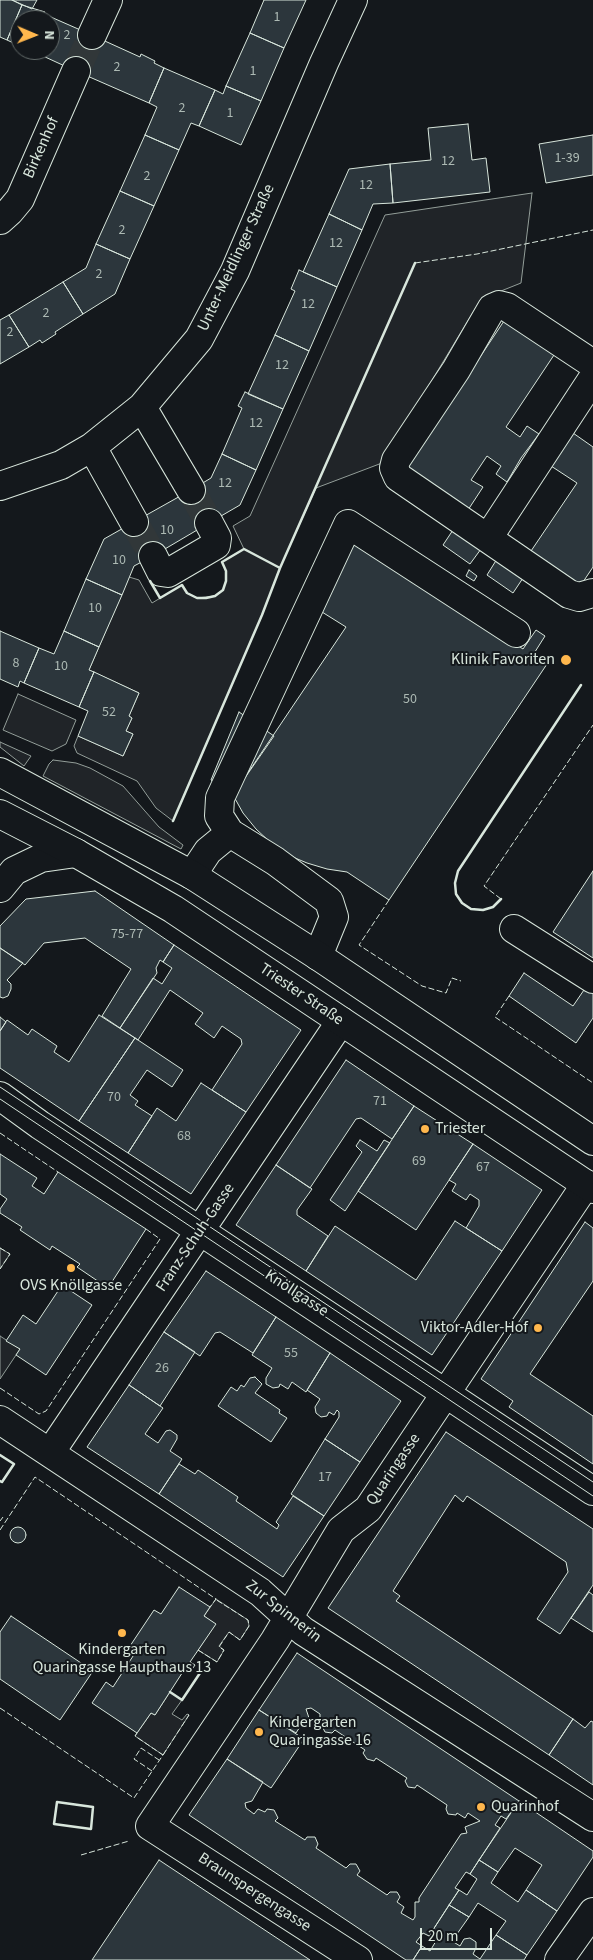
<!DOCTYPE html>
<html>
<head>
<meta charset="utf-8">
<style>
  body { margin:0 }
  #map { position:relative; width:593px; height:1960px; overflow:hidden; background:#14181c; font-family:"Source Sans 3",sans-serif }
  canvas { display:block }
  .north { position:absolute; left:10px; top:10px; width:50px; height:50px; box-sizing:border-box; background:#14181c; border:1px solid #626a69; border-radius:50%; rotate:91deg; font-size:14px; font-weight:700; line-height:20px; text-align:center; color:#d8e6dc }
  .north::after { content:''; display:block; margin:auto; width:18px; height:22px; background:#ffb74d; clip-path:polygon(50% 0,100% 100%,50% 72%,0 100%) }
  .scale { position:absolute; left:420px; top:1928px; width:72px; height:22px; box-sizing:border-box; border:2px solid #d8e6dc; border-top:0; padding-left:6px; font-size:15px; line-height:18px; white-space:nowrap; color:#d8e6dc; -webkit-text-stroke:4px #14181c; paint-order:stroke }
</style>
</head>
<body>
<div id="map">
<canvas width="593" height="1960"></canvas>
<div class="north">N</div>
<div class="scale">20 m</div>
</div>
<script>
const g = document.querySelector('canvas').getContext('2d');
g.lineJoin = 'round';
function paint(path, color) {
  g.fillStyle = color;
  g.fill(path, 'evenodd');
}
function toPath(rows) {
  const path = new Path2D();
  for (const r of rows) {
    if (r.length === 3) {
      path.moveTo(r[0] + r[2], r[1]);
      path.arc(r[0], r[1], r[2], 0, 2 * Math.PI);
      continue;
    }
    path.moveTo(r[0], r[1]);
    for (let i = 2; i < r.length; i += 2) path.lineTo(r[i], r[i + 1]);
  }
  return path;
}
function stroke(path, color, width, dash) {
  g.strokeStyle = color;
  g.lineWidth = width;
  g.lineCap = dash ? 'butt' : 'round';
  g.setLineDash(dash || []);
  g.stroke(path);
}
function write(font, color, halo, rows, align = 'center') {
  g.font = font + ' "Source Sans 3",sans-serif';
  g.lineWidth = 4;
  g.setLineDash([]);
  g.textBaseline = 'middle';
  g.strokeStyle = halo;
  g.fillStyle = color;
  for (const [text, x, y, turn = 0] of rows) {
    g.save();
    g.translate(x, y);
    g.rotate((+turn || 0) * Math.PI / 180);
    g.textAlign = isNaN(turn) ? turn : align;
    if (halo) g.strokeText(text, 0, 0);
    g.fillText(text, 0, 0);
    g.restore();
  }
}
const green = toPath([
  [532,193,521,283,481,299,382,463,316,488,280,568,262,615,173,821,156,808,137,781,77,753,74,746,78,736,123,756,133,734,126,731,132,718,129,716,139,693,89,670,129,577,139,580,152,603,182,585,187,593,197,598,215,596,223,590,226,581,226,571,222,562,244,549,233,526,250,516,385,215,532,193],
  [18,694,76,720,66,744,52,751,3,730,18,694],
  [0,742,31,756,24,766,0,747,0,742],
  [53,760,76,763,90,768,123,786,159,827,183,845,181,849,43,776,49,764,53,760],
  [0,1248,10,1254,0,1269,0,1248],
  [0,1336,20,1349,0,1379,0,1336],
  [216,1599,248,1620,249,1626,240,1640,229,1632,219,1646,224,1650,217,1662,198,1650,215,1624,204,1616,216,1599],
  [170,1692,182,1700,172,1714,182,1720,187,1714,189,1715,163,1755,135,1736,151,1713,155,1715,170,1692]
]);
const building = toPath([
  [0,0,12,0,22,5,7,40,0,37,0,0],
  [12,0,37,0,32,9,12,0],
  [264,0,306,0,284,48,250,33,264,0],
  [22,5,45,12,44,14,85,32,69,68,30,50,50,50,50,20,20,20,20,46,7,40,22,5],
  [85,32,140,57,141,54,155,61,154,63,164,68,149,103,69,68,85,32],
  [250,33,284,48,261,101,226,86,250,33],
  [164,68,215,90,199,126,191,123,179,150,145,135,157,107,149,103,164,68],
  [226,86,261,101,241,145,199,126,215,90,223,94,226,86],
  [468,124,472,160,486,158,490,192,393,203,390,164,431,160,428,128,468,124],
  [145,135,179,150,154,206,120,191,145,135],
  [593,135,593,175,546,183,539,144,593,135],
  [390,164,393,203,373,204,362,230,329,214,349,169,390,164],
  [120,191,154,206,130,259,96,244,120,191],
  [329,214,362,230,337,287,303,272,329,214],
  [96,244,130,259,115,294,83,314,63,282,86,268,96,244],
  [299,270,337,287,309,351,275,335,295,291,291,289,299,270],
  [63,282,83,314,55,332,56,334,42,343,40,340,29,347,9,315,63,282],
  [9,315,29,347,0,364,0,320,9,315],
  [504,321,554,355,506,427,520,437,527,426,539,434,521,458,507,482,496,474,501,466,487,456,471,480,483,487,468,510,406,468,504,321],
  [275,335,309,351,283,409,248,394,275,335],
  [245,392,283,409,256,470,222,454,242,408,238,406,245,392],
  [573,433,593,447,593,567,581,585,531,551,577,483,551,466,573,433],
  [222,454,256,470,240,505,209,523,191,490,211,478,222,454],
  [191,490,209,523,153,556,134,522,191,490],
  [134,522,153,556,134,566,122,595,86,579,104,539,134,522],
  [453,530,481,549,470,564,443,545,453,530],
  [355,536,523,649,536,630,545,636,533,655,547,664,389,900,347,872,327,869,307,863,288,855,271,843,256,829,243,813,233,795,346,627,322,612,355,536],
  [497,559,523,578,513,593,487,575,497,559],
  [469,570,477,576,474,581,466,576,469,570],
  [86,579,122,595,99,647,64,631,86,579],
  [0,631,39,648,24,683,20,681,18,687,0,679,0,631],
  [64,631,99,647,89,670,94,672,79,707,24,683,39,648,54,654,64,631],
  [94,672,139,693,129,716,132,718,126,731,133,734,123,756,78,736,88,711,79,707,94,672],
  [239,712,274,736,233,795,211,780,239,712],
  [593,871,593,958,553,932,593,871],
  [95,891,174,945,163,962,160,960,156,968,157,973,120,1028,102,1016,131,969,85,938,44,943,25,965,0,948,0,926,26,899,95,891],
  [174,945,301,1030,246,1112,212,1090,242,1044,241,1039,222,1026,214,1038,195,1024,203,1013,170,990,138,1040,120,1028,153,978,162,984,172,968,163,962,174,945],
  [0,948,23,963,7,980,11,984,11,989,8,996,3,998,0,997,0,948],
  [524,973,573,1006,586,987,593,992,593,1018,576,1043,509,996,524,973],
  [99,1015,135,1038,79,1121,0,1068,0,1031,7,1020,28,1035,32,1029,57,1046,54,1052,69,1062,99,1015],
  [0,1017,6,1022,0,1031,0,1017],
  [135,1038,183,1070,172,1087,147,1070,130,1095,138,1101,135,1105,152,1116,128,1153,79,1121,135,1038],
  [346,1060,414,1106,392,1139,361,1118,356,1119,310,1188,276,1165,346,1060],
  [201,1083,246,1112,191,1194,128,1153,157,1108,176,1121,201,1083],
  [414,1106,473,1144,416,1230,358,1191,414,1106],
  [360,1140,377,1151,384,1140,390,1143,345,1211,330,1200,362,1152,356,1146,360,1140],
  [473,1144,542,1190,502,1251,466,1228,479,1206,479,1200,470,1194,466,1200,452,1191,456,1184,449,1180,473,1144],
  [0,1154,37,1178,32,1186,44,1194,58,1172,146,1229,108,1288,77,1267,80,1264,52,1246,50,1250,20,1230,22,1227,0,1213,0,1209,7,1199,0,1194,0,1154],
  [276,1165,312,1189,297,1210,297,1215,328,1236,306,1271,236,1225,276,1165],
  [455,1221,502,1251,432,1355,306,1271,335,1226,416,1280,455,1221],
  [585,1222,593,1228,593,1281,530,1374,593,1416,593,1464,509,1407,513,1401,481,1379,585,1222],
  [206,1271,276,1317,253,1353,220,1332,215,1333,200,1356,164,1332,206,1271],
  [62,1285,92,1305,46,1375,16,1355,20,1349,6,1341,23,1315,36,1324,62,1285],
  [276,1317,330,1353,306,1392,292,1382,288,1389,280,1384,279,1387,273,1388,266,1384,266,1378,272,1368,252,1355,276,1317],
  [164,1332,195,1352,160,1406,129,1385,164,1332],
  [330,1353,401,1401,360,1462,325,1439,339,1417,339,1412,337,1410,334,1415,329,1412,327,1416,321,1417,316,1413,315,1407,320,1399,307,1390,330,1353],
  [255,1377,262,1384,255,1393,280,1410,279,1413,287,1418,271,1442,218,1406,231,1387,237,1391,241,1385,244,1387,250,1378,255,1377],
  [129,1385,163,1408,145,1434,158,1443,166,1431,170,1430,177,1435,177,1439,170,1451,182,1459,159,1494,87,1447,129,1385],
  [446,1432,593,1529,593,1585,560,1634,537,1619,568,1572,566,1562,467,1496,463,1502,455,1495,393,1591,400,1596,396,1601,573,1719,549,1755,328,1608,446,1432],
  [325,1439,360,1462,324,1516,291,1494,325,1439],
  [179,1464,195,1474,198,1470,238,1497,236,1501,277,1529,279,1525,276,1522,293,1496,324,1516,283,1577,159,1494,179,1464],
  [18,1535,8],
  [179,1587,210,1607,204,1616,216,1624,190,1662,195,1665,191,1671,186,1667,155,1715,151,1713,137,1733,92,1703,106,1682,113,1687,135,1653,128,1649,154,1610,161,1614,179,1587],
  [589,1592,593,1595,593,1632,571,1618,589,1592],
  [11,1616,93,1671,60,1720,0,1679,0,1632,11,1616],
  [297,1653,519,1801,506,1819,501,1816,495,1825,500,1828,470,1874,466,1872,455,1888,459,1890,429,1936,423,1933,416,1942,422,1946,413,1960,406,1960,189,1815,227,1759,263,1782,252,1801,245,1803,246,1808,254,1814,258,1809,265,1812,267,1809,274,1810,278,1818,275,1821,305,1840,307,1837,315,1837,318,1844,316,1848,346,1868,350,1864,356,1864,360,1871,357,1875,387,1895,390,1892,397,1892,400,1897,397,1902,404,1907,401,1913,413,1920,415,1917,415,1902,419,1902,419,1898,461,1834,467,1833,465,1827,480,1821,468,1813,465,1818,457,1813,456,1815,448,1814,446,1809,447,1805,417,1785,415,1788,408,1787,405,1781,407,1778,376,1758,374,1761,367,1759,363,1753,365,1750,335,1730,332,1733,325,1732,322,1726,324,1723,320,1719,320,1714,311,1708,306,1709,309,1718,305,1723,303,1722,296,1733,259,1710,297,1653],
  [259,1710,304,1739,271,1788,227,1759,259,1710],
  [573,1719,585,1728,591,1721,593,1722,593,1785,549,1755,573,1719],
  [519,1801,593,1851,593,1857,557,1911,526,1890,542,1865,515,1848,498,1872,479,1860,519,1801],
  [159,1860,310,1960,92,1960,159,1860],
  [479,1860,498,1872,491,1883,518,1902,526,1890,557,1911,527,1955,496,1935,506,1921,478,1903,469,1917,449,1905,459,1890,467,1895,477,1879,470,1874,479,1860],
  [449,1905,469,1917,452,1941,460,1946,464,1939,470,1938,476,1942,476,1948,473,1954,480,1959,496,1935,527,1955,524,1960,413,1960,422,1946,430,1951,436,1941,429,1936,449,1905]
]);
const minorTunnel = toPath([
  [76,71,92,35],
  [191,490,209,523],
  [134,522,153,556]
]);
const minor = toPath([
  [92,35,108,0],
  [0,220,10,211,20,199,76,71],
  [593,364,507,307,499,305,492,308,456,370,396,460,394,468,398,477,569,594,579,597,593,593],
  [142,407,191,490],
  [92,447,134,522],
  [0,486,61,465,92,447,142,407,199,339,235,271,324,63,353,0],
  [488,538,593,378],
  [153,556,161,572,168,573,216,545,217,538,209,523],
  [230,833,219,816,220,798,348,524,516,633],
  [192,875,208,851,230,833,275,861,329,901,334,917,318,956],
  [0,888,14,871,41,858,76,853],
  [514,929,593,979],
  [0,1096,40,1125,593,1491],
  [0,1420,260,1592,303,1631,593,1817],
  [50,1453,341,1021],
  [358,1960,150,1826,275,1640,341,1530,368,1509,586,1184],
  [559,1960,593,1912]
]);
const major = toPath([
  [0,772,192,875,318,956,593,1141],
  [0,814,76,853,173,909,593,1189]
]);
const tram = toPath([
  [0,1087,593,1482],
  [0,1099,593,1496]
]);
const fence = toPath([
  [415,263,477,254,593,230],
  [501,899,484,886,593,725],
  [389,900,359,945,422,986,446,993,452,978,461,981],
  [509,996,495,1017,593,1083],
  [0,1133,58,1172],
  [0,1248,10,1254,0,1269],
  [0,1388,39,1414,46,1411,160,1239,146,1229],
  [0,1521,3,1517],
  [0,1530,35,1477,216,1599,210,1607],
  [198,1650,217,1662,224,1650,219,1647,229,1632,240,1640,249,1626,248,1620,215,1599],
  [0,1708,134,1798,163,1755,135,1736,137,1733],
  [163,1755,189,1715,187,1714],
  [152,1771,134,1759,141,1748,159,1760],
  [81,1855,129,1841]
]);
const wall = toPath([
  [150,581,160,598,182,585,187,593,197,598,206,598,215,596,223,590,226,581,226,571,222,562,244,549,280,568],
  [173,821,262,615,280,568,415,263],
  [501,899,493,907,483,910,471,909,462,903,456,894,455,883,458,871,581,685],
  [0,1455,14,1464,2,1482,0,1481],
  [170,1692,182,1700,202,1670],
  [57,1802,93,1807,91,1829,54,1824,57,1802]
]);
const markers = [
  [566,660,6,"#ffb74d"],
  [425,1129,5,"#ffb74d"],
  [71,1268,5,"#ffb74d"],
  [538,1328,5,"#ffb74d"],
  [122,1633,5,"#ffb74d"],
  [259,1732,5,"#ffb74d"],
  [481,1807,5,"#ffb74d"]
];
const numberNames = [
  ["1",277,18],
  ["2",67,36],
  ["2",117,68],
  ["1",253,72],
  ["2",182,109],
  ["1",230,114],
  ["1-39",567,159],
  ["12",448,162],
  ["2",147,177],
  ["12",366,186],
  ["2",122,231],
  ["12",336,244],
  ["2",99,275],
  ["12",308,305],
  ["2",46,314],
  ["2",10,333],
  ["12",282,366],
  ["12",256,424],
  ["12",225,484],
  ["10",167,531],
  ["10",119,561],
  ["10",95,609],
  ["8",16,664],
  ["10",61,667],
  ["50",410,700],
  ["52",109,713],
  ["75-77",127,935],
  ["70",114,1098],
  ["71",380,1102],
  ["68",184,1137],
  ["69",419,1162],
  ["67",483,1168],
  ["55",291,1354],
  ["26",162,1369],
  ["17",325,1478]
];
const streetNames = [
  ["Birkenhof",42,148,-66],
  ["Unter-Meidlinger Straße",237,258,-65],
  ["Triester Straße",301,995,34],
  ["Franz-Schuh-Gasse",196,1238,-56],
  ["Knöllgasse",296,1294,33],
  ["Quaringasse",394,1470,-56],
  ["Zur Spinnerin",283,1612,38],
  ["Braunspergengasse",254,1893,33]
];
const poiNames = [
  ["Klinik Favoriten",555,660,"right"],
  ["Triester",435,1129],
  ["OVS Knöllgasse",71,1286,"center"],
  ["Viktor-Adler-Hof",528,1328,"right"],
  ["Kindergarten",122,1650,"center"],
  ["Quaringasse Haupthaus 13",122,1668,"center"],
  ["Kindergarten",269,1723],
  ["Quaringasse 16",269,1741],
  ["Quarinhof",491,1807]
];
paint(green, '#202428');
stroke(green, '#939e99', 1);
paint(building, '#2c363c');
stroke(building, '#d8e6dc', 1);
stroke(minorTunnel, '#313739', 28, [28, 14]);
stroke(minor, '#d8e6dc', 30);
stroke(major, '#d8e6dc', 30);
stroke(minor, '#14181c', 28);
stroke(major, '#14181c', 28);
stroke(tram, '#d8e6dc', 1);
stroke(fence, '#d8e6dc', 1, [6, 2.5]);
stroke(wall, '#d8e6dc', 2.5);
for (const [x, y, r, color] of markers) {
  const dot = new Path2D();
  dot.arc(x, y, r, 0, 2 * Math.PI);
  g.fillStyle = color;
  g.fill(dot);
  stroke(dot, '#14181c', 2);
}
write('14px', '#adbab4', null, numberNames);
write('16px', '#d8e6dc', '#14181c', streetNames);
write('16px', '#d8e6dc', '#14181c', poiNames, 'left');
</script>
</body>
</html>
